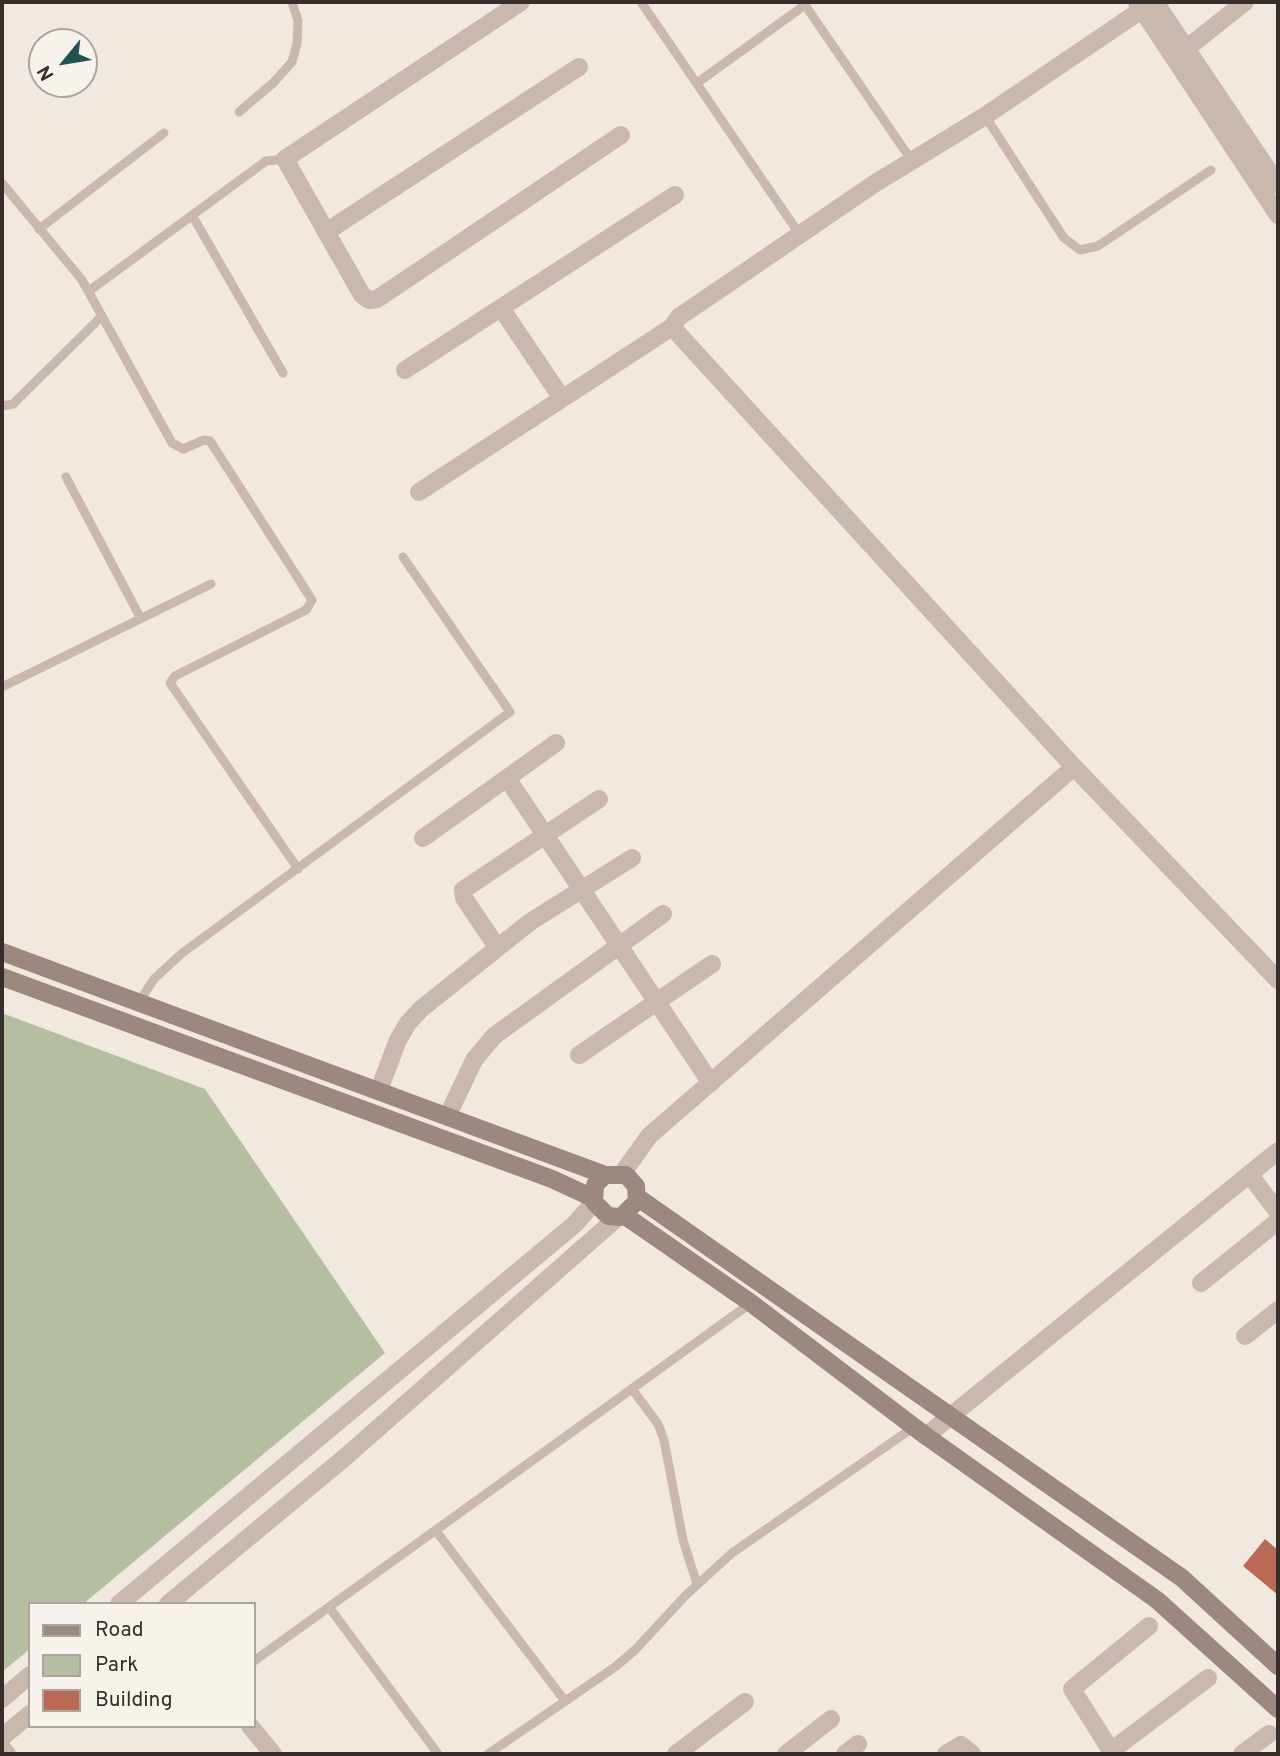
<!DOCTYPE html>
<html>
<head>
<meta charset="utf-8">
<style>
  body { margin:0 }
  #map { position:relative; width:1280px; height:1756px; overflow:hidden; background:#f1e8e0; font-family:Overpass,sans-serif }
  canvas { display:block }
  .frame { position:absolute; inset:0; border:4px solid #372e2b; pointer-events:none }
  .legend { position:absolute; left:28px; top:1602px; width:228px; height:126px; box-sizing:border-box; background:#f8f2ec; border:2px solid #aba49f; margin:0; padding:9px 12px; list-style:none; font-size:21px; color:#372e2b }
  .legend li { display:flex; align-items:center; gap:14px; height:35px }
  .legend b { width:35px; border:2px solid #aba49f }
  .north { position:absolute; left:28px; top:28px; width:70px; height:70px; box-sizing:border-box; background:#f8f2ec; border:2px solid #aba49f; border-radius:50%; rotate:240deg; font-size:19px; font-weight:700; line-height:28px; text-align:center; color:#372e2b }
  .north::after { content:''; display:block; margin:auto; width:24px; height:32px; background:#245254; clip-path:polygon(50% 0,100% 100%,50% 72%,0 100%) }
</style>
</head>
<body>
<div id="map">
<canvas width="1280" height="1756"></canvas>
<div class="frame"></div>
<ul class="legend">
<li><b style="height:9px;background:#9b887e"></b>Road</li>
<li><b style="height:19px;background:#b5bea1"></b>Park</li>
<li><b style="height:19px;background:#ba6a54"></b>Building</li>
</ul>
<div class="north">N</div>
</div>
<script>
const g = document.querySelector('canvas').getContext('2d');
g.lineJoin = 'round';
function paint(path, color) {
  g.fillStyle = color;
  g.fill(path, 'evenodd');
}
function toPath(rows) {
  const path = new Path2D();
  for (const r of rows) {
    path.moveTo(r[0], r[1]);
    for (let i = 2; i < r.length; i += 2) path.lineTo(r[i], r[i + 1]);
  }
  return path;
}
function stroke(path, color, width, dash) {
  g.strokeStyle = color;
  g.lineWidth = width;
  g.lineCap = dash ? 'butt' : 'round';
  g.setLineDash(dash || []);
  g.stroke(path);
}
const green = toPath([
  [2,1013,205,1089,385,1353,83,1604,30,1604,30,1649,2,1672]
]);
const building = toPath([
  [1265,1539,1278,1550,1278,1595,1243,1566]
]);
const service = toPath([
  [641,2,800,235],
  [803,2,912,161],
  [697,83,805,5],
  [239,112,273,83,292,62,297,44,298,21,292,2],
  [985,116,1064,238,1080,250,1098,246,1211,170],
  [2,183,82,280,172,443,183,449,204,440,210,441,312,600,306,610,175,676,170,683,298,869],
  [192,215,283,373],
  [39,229,164,133],
  [89,291,266,161,285,159],
  [2,406,13,404,102,316],
  [66,477,140,617],
  [2,687,211,584],
  [139,1002,154,979,181,954,510,712,403,557],
  [632,1389,658,1424,664,1440,683,1540,697,1584],
  [436,1531,565,1701],
  [329,1607,438,1754],
  [254,1661,751,1303],
  [488,1754,615,1667,635,1650,686,1595,732,1553,914,1427]
]);
const minor = toPath([
  [521,2,285,159,362,295,369,300,377,299,621,135],
  [1137,2,1278,215],
  [1155,2,1278,185],
  [1187,48,1245,2],
  [326,232,579,67],
  [501,308,561,397],
  [405,370,675,195],
  [419,492,672,327],
  [1074,767,1278,980],
  [507,778,711,1083],
  [423,838,556,743],
  [497,947,464,898,463,890,599,799],
  [579,1055,712,964],
  [379,1090,398,1040,408,1023,421,1009,530,922,632,858],
  [448,1115,474,1060,494,1036,663,914],
  [622,1174,649,1136,1074,767,672,327,679,317,874,184,985,116,1153,2],
  [1249,1174,1278,1212],
  [1201,1283,1278,1221],
  [1245,1336,1278,1310],
  [926,1436,1278,1151],
  [119,1604,575,1224,594,1202],
  [168,1604,343,1459,618,1217],
  [2,1699,30,1675],
  [250,1726,273,1754],
  [2,1737,30,1714],
  [2,1748,7,1754],
  [1111,1751,1208,1678],
  [676,1754,745,1702],
  [786,1754,831,1719],
  [845,1754,858,1744],
  [946,1754,961,1745,972,1754],
  [1113,1754,1072,1689,1149,1626],
  [1242,1754,1269,1734]
]);
const secondary = toPath([
  [2,952,605,1175,626,1175,636,1186,637,1201,621,1217,608,1216,594,1202,595,1185,605,1175],
  [2,977,552,1179,593,1198],
  [637,1197,1182,1578,1278,1666],
  [624,1215,751,1303,926,1436,1157,1600,1278,1709]
]);
paint(green, '#b5bea1');
paint(building, '#ba6a54');
stroke(service, '#c8b8ad', 9);
stroke(minor, '#c8b8ad', 18);
stroke(secondary, '#9b887e', 18);
</script>
</body>
</html>
